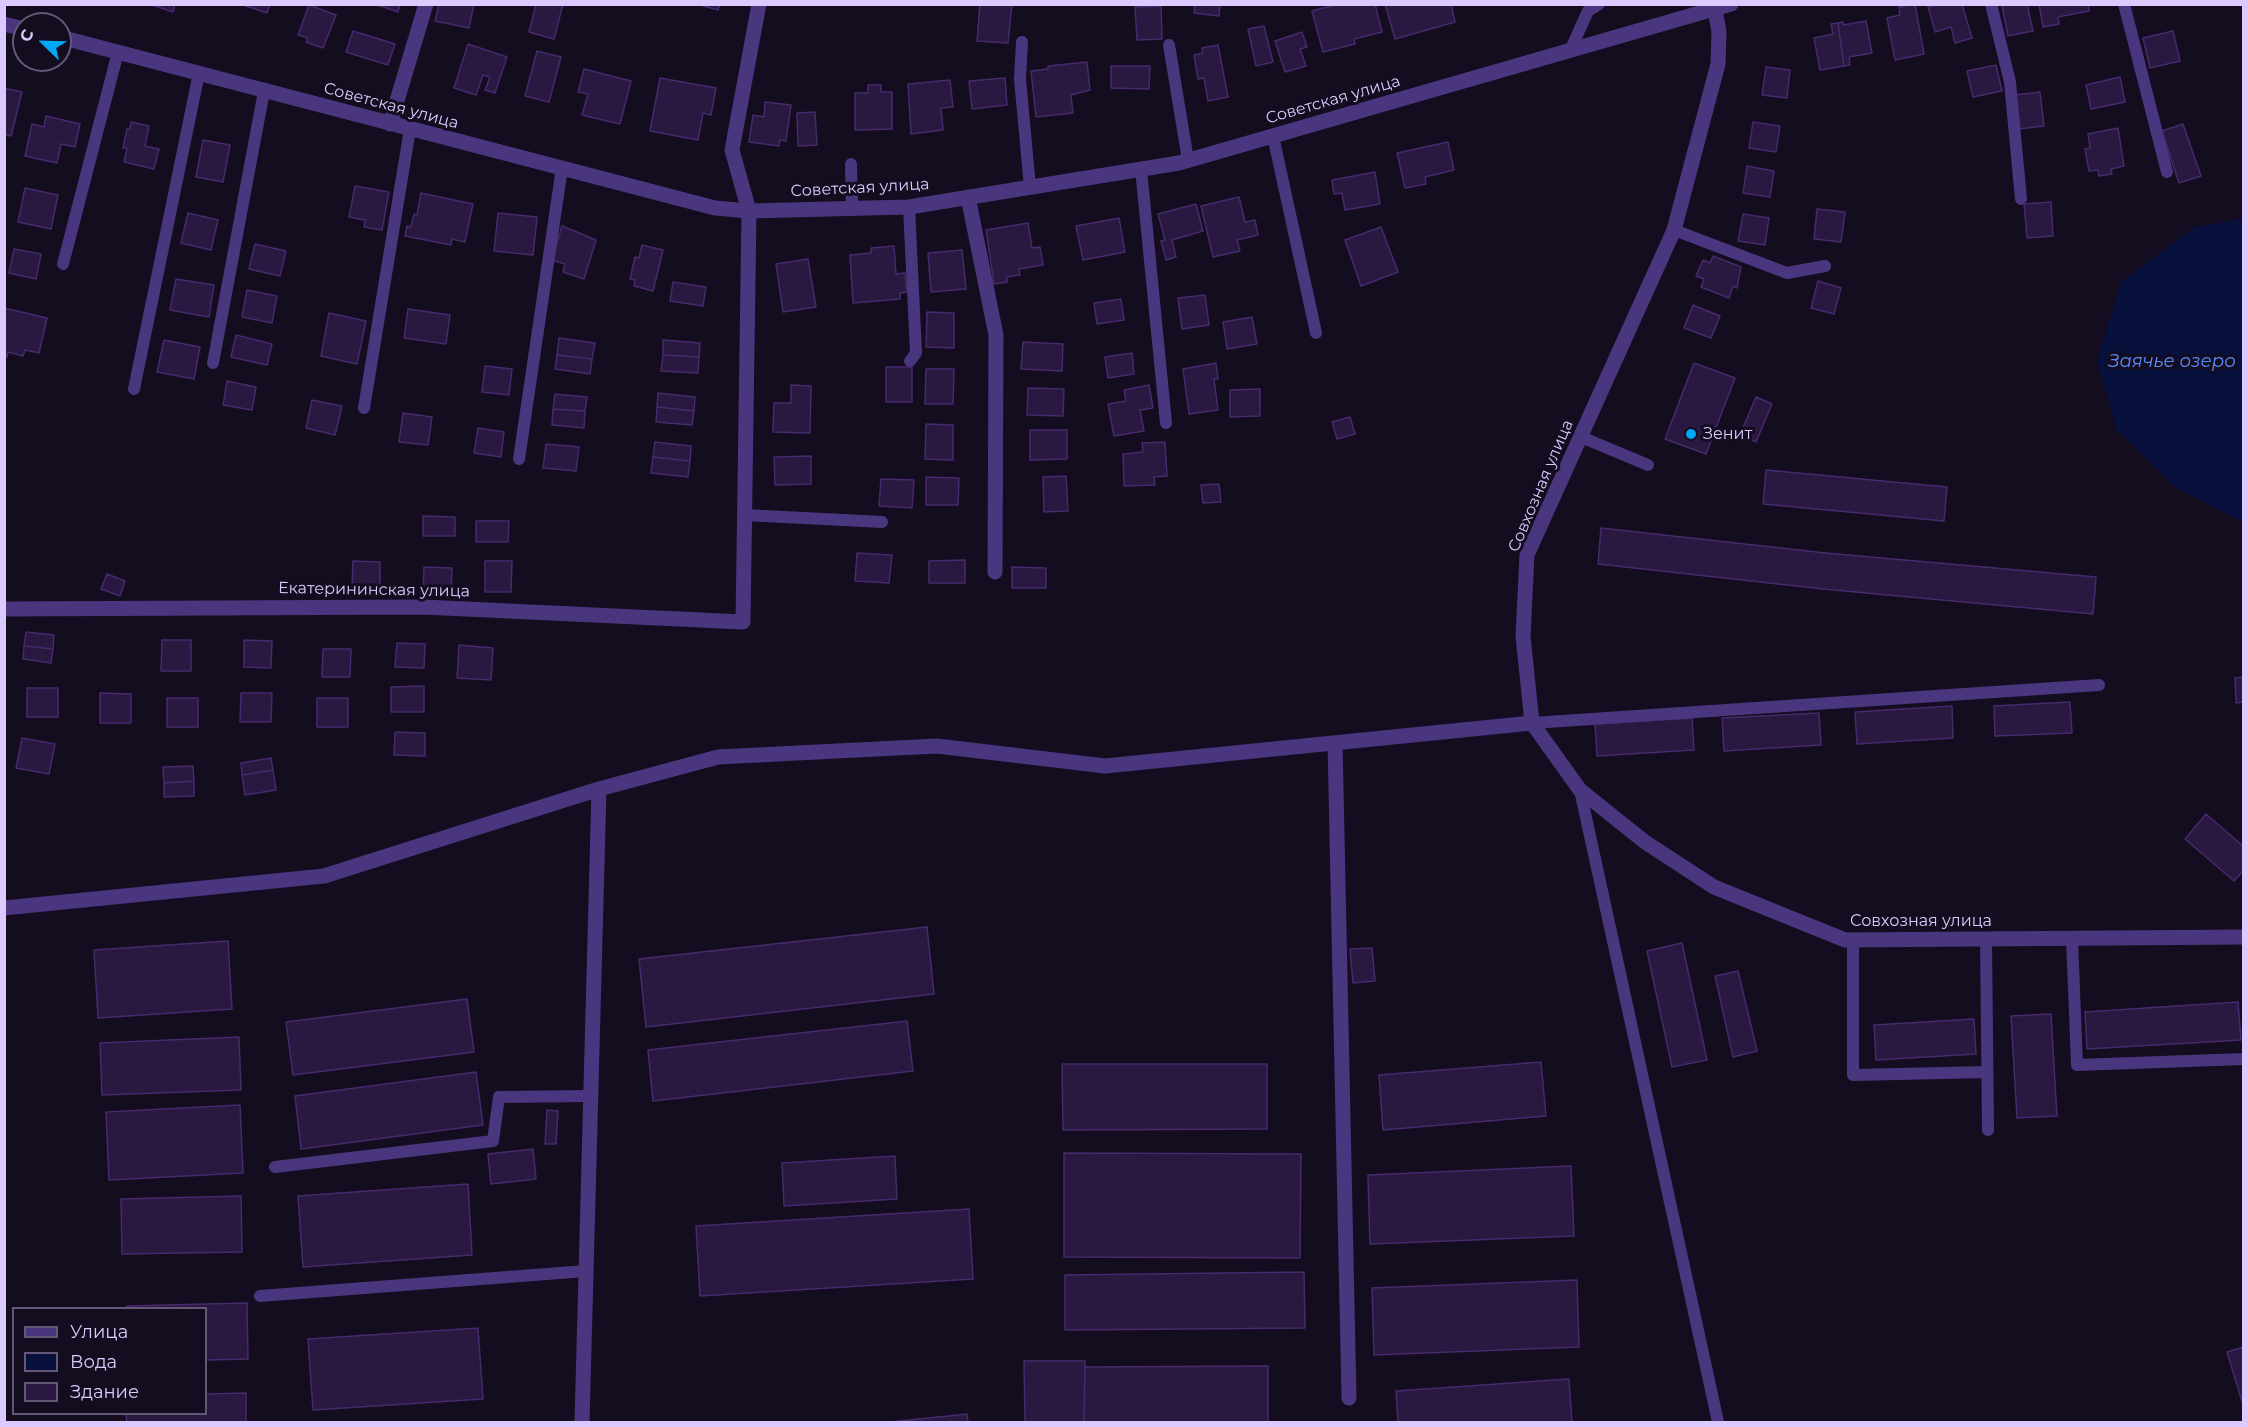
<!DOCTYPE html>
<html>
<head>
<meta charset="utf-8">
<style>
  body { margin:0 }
  #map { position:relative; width:2248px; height:1427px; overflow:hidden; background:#140c1f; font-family:Montserrat,sans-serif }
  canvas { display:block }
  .frame { position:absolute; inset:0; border:6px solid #dccaff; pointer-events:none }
  .legend { position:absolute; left:12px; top:1307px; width:195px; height:108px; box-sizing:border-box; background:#140c1f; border:2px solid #645879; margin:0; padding:8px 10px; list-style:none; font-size:18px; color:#dccaff }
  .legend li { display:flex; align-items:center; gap:12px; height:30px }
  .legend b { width:30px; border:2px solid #645879 }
  .north { position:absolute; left:12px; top:12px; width:60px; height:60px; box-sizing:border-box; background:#140c1f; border:2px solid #645879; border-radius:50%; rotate:293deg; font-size:16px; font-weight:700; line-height:24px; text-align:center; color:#dccaff }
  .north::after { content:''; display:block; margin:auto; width:21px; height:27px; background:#00a7f5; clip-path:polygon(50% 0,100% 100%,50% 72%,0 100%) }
</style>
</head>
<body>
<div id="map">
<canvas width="2248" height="1427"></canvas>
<div class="frame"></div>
<ul class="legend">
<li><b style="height:8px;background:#49367f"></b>Улица</li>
<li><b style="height:16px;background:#08103c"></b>Вода</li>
<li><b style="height:16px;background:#291840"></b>Здание</li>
</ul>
<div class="north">С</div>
</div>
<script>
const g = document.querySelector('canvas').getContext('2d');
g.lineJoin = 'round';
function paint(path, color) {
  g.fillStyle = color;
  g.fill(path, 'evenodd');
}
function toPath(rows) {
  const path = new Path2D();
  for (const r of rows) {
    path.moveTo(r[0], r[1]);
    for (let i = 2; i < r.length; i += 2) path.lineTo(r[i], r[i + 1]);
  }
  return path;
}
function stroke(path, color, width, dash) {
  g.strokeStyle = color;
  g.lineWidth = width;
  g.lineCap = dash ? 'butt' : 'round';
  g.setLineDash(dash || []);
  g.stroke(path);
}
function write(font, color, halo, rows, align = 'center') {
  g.font = font + ' Montserrat,sans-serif';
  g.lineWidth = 6;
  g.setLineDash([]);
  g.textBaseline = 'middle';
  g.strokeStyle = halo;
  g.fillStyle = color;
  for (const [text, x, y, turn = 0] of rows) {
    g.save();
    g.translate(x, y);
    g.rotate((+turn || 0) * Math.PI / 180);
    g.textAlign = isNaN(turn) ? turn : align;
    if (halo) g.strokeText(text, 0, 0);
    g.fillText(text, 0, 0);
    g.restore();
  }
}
const water = toPath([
  [2243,218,2244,218,2243,522,2176,488,2117,430,2097,361,2121,282,2193,228]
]);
const building = toPath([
  [149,4,175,4,173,12,149,4],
  [240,4,270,4,267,13,240,4],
  [375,4,400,4,398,12,375,4],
  [439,4,474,4,469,28,435,21,439,4],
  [536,4,563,4,554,39,529,32,536,4],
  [696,4,720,4,718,10,696,4],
  [980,4,1012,4,1008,43,977,41,980,4],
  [1195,4,1220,4,1219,16,1194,13,1195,4],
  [1338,4,1375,4,1382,32,1354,39,1355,44,1323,52,1312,11,1338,4],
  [1385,4,1451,4,1455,22,1395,39,1385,4],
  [1915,4,1924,54,1895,60,1887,18,1900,15,1899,7,1915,4],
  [1962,4,1972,38,1955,43,1951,27,1935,32,1928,6,1962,4],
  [2009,4,2027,4,2033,31,2008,36,2002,6,2009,4],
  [2039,4,2088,4,2089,11,2058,17,2059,24,2043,27,2039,4],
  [309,5,336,15,323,48,306,42,308,38,298,35,309,5],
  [1161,6,1162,39,1137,40,1135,7,1161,6],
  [1866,21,1872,53,1849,57,1850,65,1844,66,1838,23,1843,22,1843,25,1866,21],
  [1838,23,1844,66,1820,70,1814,38,1833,34,1831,24,1838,23],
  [1264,26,1273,62,1256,66,1248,29,1264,26],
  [353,31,395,44,388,65,346,52,353,31],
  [2173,31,2180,61,2150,68,2143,38,2173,31],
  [1302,32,1307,47,1300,49,1306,66,1285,72,1275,41,1302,32],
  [468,44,507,57,495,93,485,90,490,77,483,75,476,95,454,88,468,44],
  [1218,45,1228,97,1208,101,1204,78,1198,79,1194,55,1203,53,1202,48,1218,45],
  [537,51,561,57,549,102,525,96,537,51],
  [1087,62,1090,90,1071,95,1073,113,1036,117,1031,71,1048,69,1048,66,1087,62],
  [1996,65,2002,91,1973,97,1967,71,1996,65],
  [1111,66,1150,66,1149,89,1111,88,1111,66],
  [1766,67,1790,70,1787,98,1762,95,1766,67],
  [584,69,631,81,620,124,582,115,588,94,578,92,584,69],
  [2120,77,2125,102,2091,109,2086,85,2120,77],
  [660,78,716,88,711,115,703,113,698,140,650,131,660,78],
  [1005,78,1007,105,972,109,969,81,1005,78],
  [950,80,953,107,941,108,943,130,911,134,908,84,950,80],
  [868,85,881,85,881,92,892,92,892,129,855,130,855,93,868,93,868,85],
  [4,88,22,92,11,136,4,134,4,88],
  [2040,92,2044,126,2019,129,2015,95,2040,92],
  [765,102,791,105,786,141,780,140,779,146,749,142,753,115,764,117,765,102],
  [815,112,817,145,798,146,797,113,815,112],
  [46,116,80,124,75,147,61,144,57,163,25,156,32,124,44,127,46,116],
  [131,122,149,126,145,146,159,149,154,169,124,162,127,148,123,148,127,129,130,129,131,122],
  [1753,122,1780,126,1776,152,1749,148,1753,122],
  [2183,124,2201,176,2179,183,2162,131,2183,124],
  [2118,128,2124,166,2111,169,2112,174,2099,176,2098,170,2089,171,2085,149,2090,148,2088,134,2118,128],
  [203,140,230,145,223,182,196,177,203,140],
  [1448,142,1454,170,1425,177,1426,184,1405,188,1397,153,1448,142],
  [1747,166,1774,171,1770,197,1743,193,1747,166],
  [1375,172,1380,204,1345,210,1342,193,1334,194,1332,180,1375,172],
  [355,186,389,192,382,230,364,227,365,220,349,217,355,186],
  [25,188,58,195,51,229,18,222,25,188],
  [421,193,473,204,465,242,452,239,451,245,405,236,407,226,411,227,414,214,417,215,421,193],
  [1239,197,1245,222,1255,220,1258,235,1237,240,1240,251,1213,257,1201,206,1239,197],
  [2051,202,2053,236,2027,238,2024,204,2051,202],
  [1196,204,1203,231,1172,240,1176,257,1166,260,1161,241,1165,240,1158,214,1196,204],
  [1817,209,1845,212,1841,242,1814,239,1817,209],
  [188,213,218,220,211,250,181,243,188,213],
  [498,213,537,217,533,255,494,251,498,213],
  [1743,214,1769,218,1765,245,1738,241,1743,214],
  [1119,218,1125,252,1083,260,1076,226,1119,218],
  [1028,223,1032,248,1040,247,1043,265,1019,269,1020,275,1007,277,1007,282,994,284,986,230,1028,223],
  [562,226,596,240,584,279,563,272,565,264,552,260,562,226],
  [1381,227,1398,272,1361,286,1345,240,1381,227],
  [255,244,286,251,280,276,249,269,255,244],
  [642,245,663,250,653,291,634,286,635,280,630,279,635,257,639,258,642,245],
  [894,246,896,274,905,273,907,292,900,293,900,299,853,303,850,255,871,253,871,248,894,246],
  [14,249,41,254,36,279,9,273,14,249],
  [962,250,966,289,931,292,928,253,962,250],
  [1713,256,1741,267,1737,288,1733,286,1729,298,1701,287,1704,279,1696,276,1703,260,1710,263,1713,256],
  [808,259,816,307,783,312,776,264,808,259],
  [176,279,214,285,209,317,170,310,176,279],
  [1818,281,1841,288,1834,314,1811,308,1818,281],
  [673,282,706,287,703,306,670,301,673,282],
  [247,290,277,296,272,323,242,317,247,290],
  [1205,295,1209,325,1182,329,1178,298,1205,295],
  [1121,299,1124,320,1097,324,1094,303,1121,299],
  [1693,305,1720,316,1711,338,1684,328,1693,305],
  [4,308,47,318,39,353,25,350,23,356,8,352,7,357,4,356,4,308],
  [408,309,450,315,446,344,404,338,408,309],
  [927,312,954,313,954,348,926,347,927,312],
  [329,313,366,321,357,364,321,356,329,313],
  [1252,317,1257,344,1227,349,1223,322,1252,317],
  [236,335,272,344,267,365,231,357,236,335],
  [559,338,595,343,592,359,557,355,559,338],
  [164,340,200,347,194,379,157,372,164,340],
  [663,340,700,343,699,357,663,355,663,340],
  [1023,342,1063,344,1062,371,1021,369,1023,342],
  [1132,353,1134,374,1108,378,1105,357,1132,353],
  [557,355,592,359,590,374,555,369,557,355],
  [663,355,699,357,698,373,661,371,663,355],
  [1216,363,1218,379,1214,379,1218,410,1189,414,1183,369,1216,363],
  [1694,363,1735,378,1706,454,1665,439,1694,363],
  [485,366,512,369,509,395,482,392,485,366],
  [886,367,912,367,912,402,886,402,886,367],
  [926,369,954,369,953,404,925,404,926,369],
  [227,381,256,387,252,410,223,405,227,381],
  [791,385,811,386,810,433,773,432,774,403,791,403,791,385],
  [1149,385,1153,408,1140,410,1144,431,1114,436,1108,404,1126,401,1124,390,1149,385],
  [1028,388,1064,389,1063,416,1027,415,1028,388],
  [1260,389,1260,416,1230,417,1230,390,1260,389],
  [658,393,695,397,694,411,657,407,658,393],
  [555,394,587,397,585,411,553,409,555,394],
  [1756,397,1772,404,1756,442,1740,435,1756,397],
  [312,400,342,406,335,435,306,428,312,400],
  [657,407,694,411,692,425,656,422,657,407],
  [553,409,585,411,584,428,552,425,553,409],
  [403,413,432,417,428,445,399,442,403,413],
  [1350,417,1355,434,1337,439,1332,422,1350,417],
  [926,424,953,425,953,460,925,459,926,424],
  [478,428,504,432,501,457,474,453,478,428],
  [1030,430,1067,430,1067,459,1030,460,1030,430],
  [655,442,691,446,690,461,653,457,655,442],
  [1165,442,1167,476,1154,477,1155,485,1124,486,1123,454,1143,452,1142,443,1165,442],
  [546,444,579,447,576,471,543,468,546,444],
  [811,456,811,484,775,485,774,457,811,456],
  [653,457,690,461,688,477,651,473,653,457],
  [1766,470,1947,487,1944,521,1763,504,1766,470],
  [1066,476,1068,511,1044,512,1043,477,1066,476],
  [926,477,959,478,958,505,926,505,926,477],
  [881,479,914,480,912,508,879,506,881,479],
  [1219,484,1221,502,1203,503,1201,485,1219,484],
  [423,516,455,517,455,536,423,536,423,516],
  [476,521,509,521,508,542,476,542,476,521],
  [1601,528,1826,553,2096,577,2093,614,1823,589,1598,564,1601,528],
  [857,553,892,555,889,583,855,581,857,553],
  [965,560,965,583,929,583,929,561,965,560],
  [353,561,380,562,380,590,352,589,353,561],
  [485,561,512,561,511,592,485,592,485,561],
  [424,567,452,568,451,595,423,594,424,567],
  [1012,567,1046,568,1046,588,1012,588,1012,567],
  [107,574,125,581,120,596,101,589,107,574],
  [26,632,54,635,53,649,24,646,26,632],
  [162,640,191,640,191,671,161,671,162,640],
  [244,640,272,641,271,668,244,667,244,640],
  [397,643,425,644,424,668,395,667,397,643],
  [459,645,493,648,491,680,457,678,459,645],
  [24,646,53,649,51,663,23,659,24,646],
  [323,649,351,649,350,677,322,677,323,649],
  [2244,677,2244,702,2236,703,2235,678,2244,677],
  [424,686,424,712,391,712,391,687,424,686],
  [27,688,58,688,58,717,27,717,27,688],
  [100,693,131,694,131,723,100,723,100,693],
  [241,693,272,693,271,722,240,722,241,693],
  [167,698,198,698,198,727,167,727,167,698],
  [317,698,348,698,348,727,317,727,317,698],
  [2070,702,2072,733,1995,736,1994,706,2070,702],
  [1952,706,1953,738,1857,744,1855,712,1952,706],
  [1819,713,1821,745,1724,751,1722,718,1819,713],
  [1692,718,1694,750,1597,756,1595,724,1692,718],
  [395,732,425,733,425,756,394,755,395,732],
  [22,738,55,744,49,774,16,768,22,738],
  [271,758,273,770,242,775,241,763,271,758],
  [193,766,194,781,164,783,163,767,193,766],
  [273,770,276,790,245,795,242,775,273,770],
  [194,781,194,796,164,797,164,783,194,781],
  [2206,814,2244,847,2244,870,2234,881,2185,839,2206,814],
  [927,927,934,994,646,1027,639,959,927,927],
  [228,941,232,1009,98,1018,94,950,228,941],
  [1682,943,1707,1060,1672,1067,1647,951,1682,943],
  [1372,948,1375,981,1353,983,1350,949,1372,948],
  [1738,971,1757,1051,1733,1057,1715,976,1738,971],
  [467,999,474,1052,293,1075,286,1022,467,999],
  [2238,1002,2241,1040,2087,1049,2085,1012,2238,1002],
  [2051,1014,2057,1116,2017,1118,2011,1016,2051,1014],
  [1974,1019,1976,1054,1876,1060,1874,1025,1974,1019],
  [907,1021,913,1071,653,1101,648,1050,907,1021],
  [239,1037,241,1090,102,1095,100,1043,239,1037],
  [1541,1062,1546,1116,1383,1130,1379,1075,1541,1062],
  [1062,1064,1267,1064,1267,1129,1063,1130,1062,1064],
  [476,1072,483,1125,301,1149,295,1096,476,1072],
  [240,1105,243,1173,109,1180,106,1112,240,1105],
  [547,1110,558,1111,556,1144,545,1144,547,1110],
  [533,1149,536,1179,491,1184,488,1154,533,1149],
  [1064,1153,1301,1154,1300,1258,1064,1257,1064,1153],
  [895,1156,897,1199,784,1206,782,1163,895,1156],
  [1571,1166,1574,1236,1370,1244,1368,1175,1571,1166],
  [468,1184,472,1255,303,1267,298,1196,468,1184],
  [241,1196,242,1252,122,1254,121,1199,241,1196],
  [969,1209,973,1279,700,1296,696,1226,969,1209],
  [1304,1272,1305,1328,1065,1330,1065,1275,1304,1272],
  [1577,1280,1579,1347,1374,1355,1372,1288,1577,1280],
  [247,1303,248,1359,206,1360,206,1308,127,1308,127,1306,247,1303],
  [478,1328,483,1399,313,1410,308,1339,478,1328],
  [2244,1347,2244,1408,2227,1352,2244,1347],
  [1024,1361,1085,1361,1084,1422,1025,1422,1024,1361],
  [1268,1366,1268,1422,1084,1422,1085,1367,1268,1366],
  [1569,1379,1572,1422,1398,1422,1396,1391,1569,1379],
  [246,1393,246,1422,127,1422,126,1414,206,1414,206,1394,246,1393],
  [967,1414,968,1422,890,1422,967,1414]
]);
const service = toPath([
  [1991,4,2010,82,2021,199],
  [2124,4,2167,172],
  [1022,42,1020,79,1030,187],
  [1169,45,1188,160],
  [1570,51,1588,11,1599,4],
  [1273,136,1316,333],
  [851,164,852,208],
  [1141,169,1166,423],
  [909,207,916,353,910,361],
  [1674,230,1787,273,1825,266],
  [63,264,118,52],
  [213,363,264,91],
  [134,389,199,73],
  [364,408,410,129],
  [1581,437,1648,465],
  [519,459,562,168],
  [745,515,882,522],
  [1532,723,2099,685],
  [1580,790,1718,1422],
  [1986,939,1988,1130],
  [2072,939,2077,1065,2244,1059],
  [1853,940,1853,1075,1987,1072],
  [275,1167,493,1141,499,1097,591,1096],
  [260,1296,586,1271]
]);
const minor = toPath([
  [1718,4,1715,9,1719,32,1718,64,1674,230,1527,555,1523,636,1532,723,1580,790,1645,842,1714,887,1845,940,2244,937],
  [390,124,426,4],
  [968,197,996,335,995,572],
  [4,609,423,607,743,622,749,211,732,150,759,4],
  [1335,743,1349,1398],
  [4,908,324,876,599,789],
  [582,1422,599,789,718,757,937,746,1105,766,1532,723]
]);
const tertiary = toPath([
  [4,24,24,29],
  [60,37,715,208,749,211,909,207,1179,163,1731,4]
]);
const markers = [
  [1691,434,6,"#00a7f5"]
];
const streetNames = [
  ["Советская улица",1333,100,-16],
  ["Советская улица",391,106,15],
  ["Советская улица",860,188,-3],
  ["Совхозная улица",1541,486,-67],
  ["Екатерининская улица",374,590,1],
  ["Совхозная улица",1921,921]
];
const poiNames = [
  ["Зенит",1703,434]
];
const waterNames = [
  ["Заячье озеро",2172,362]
];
paint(water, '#08103c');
paint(building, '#291840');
stroke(building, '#462a6d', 1.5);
stroke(service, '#49367f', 12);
stroke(minor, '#49367f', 15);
stroke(tertiary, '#49367f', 15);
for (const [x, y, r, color] of markers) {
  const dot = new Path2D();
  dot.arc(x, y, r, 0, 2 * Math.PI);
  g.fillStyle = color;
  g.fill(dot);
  stroke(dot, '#140c1f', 2);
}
write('16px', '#dccaff', '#140c1f', streetNames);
write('16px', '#dccaff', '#140c1f', poiNames, 'left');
write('italic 18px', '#588dff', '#140c1f', waterNames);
</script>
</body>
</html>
